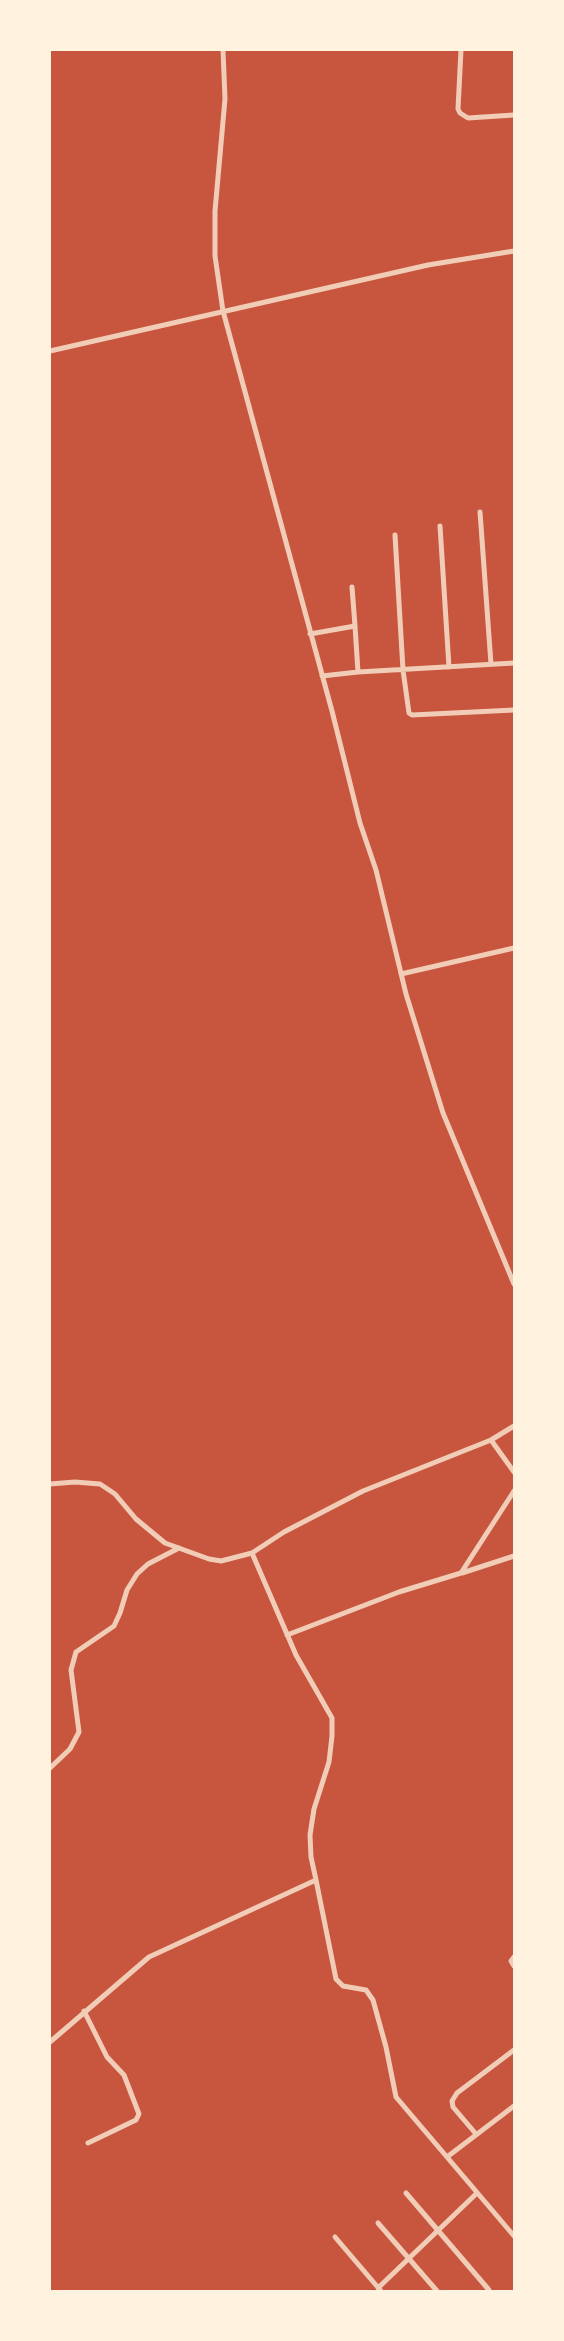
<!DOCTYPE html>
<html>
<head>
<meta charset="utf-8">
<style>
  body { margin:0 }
  #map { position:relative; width:564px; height:2341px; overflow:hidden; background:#c8553d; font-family:Barlow,sans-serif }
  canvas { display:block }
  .frame { position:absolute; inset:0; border:51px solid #fff3e0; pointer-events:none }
</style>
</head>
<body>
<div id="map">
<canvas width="564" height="2341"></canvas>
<div class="frame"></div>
</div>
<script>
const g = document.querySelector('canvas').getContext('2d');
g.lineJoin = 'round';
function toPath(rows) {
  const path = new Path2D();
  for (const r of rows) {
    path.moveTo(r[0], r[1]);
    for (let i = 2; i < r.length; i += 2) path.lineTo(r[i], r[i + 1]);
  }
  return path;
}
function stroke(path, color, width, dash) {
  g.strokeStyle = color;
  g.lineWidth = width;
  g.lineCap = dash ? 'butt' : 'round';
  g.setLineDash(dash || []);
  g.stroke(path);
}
const minor = toPath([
  [223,50,225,99,215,211,215,256,223,311,332,711,360,823,376,870,406,994,443,1113,514,1284],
  [461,50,458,109,460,113,468,118,514,115],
  [50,351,428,265,514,251],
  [480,512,491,664],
  [440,526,449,667],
  [395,535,403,670,409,713,412,715,514,710],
  [355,626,358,672,514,663],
  [310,634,355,626,352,587],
  [322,676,358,672],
  [401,974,514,948],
  [491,1440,514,1472],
  [50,1484,75,1482,100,1484,115,1494,136,1519,165,1543,209,1559,221,1561,252,1553,296,1655,332,1718,332,1736,329,1762,314,1809,310,1835,311,1857,316,1880],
  [252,1553,284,1532,363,1491,491,1440,514,1426],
  [462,1573,514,1556],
  [287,1635,399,1592,461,1573,514,1491],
  [50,1768,70,1749,79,1732,71,1670,76,1652,114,1626,120,1613,127,1590,137,1574,148,1564,179,1548],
  [514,1957,511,1961,514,1966],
  [84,2011,107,2057,124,2075,139,2114,136,2120,88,2143],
  [50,2042,149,1957,316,1880,336,1979,343,1986,366,1990,373,2000,386,2047,396,2097,514,2236],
  [476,2134,453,2107,452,2101,457,2093,514,2050],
  [447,2157,514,2106],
  [406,2193,489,2290],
  [378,2223,437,2291],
  [335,2237,381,2291],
  [378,2288,477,2193]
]);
stroke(minor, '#f1ccb7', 5);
</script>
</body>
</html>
